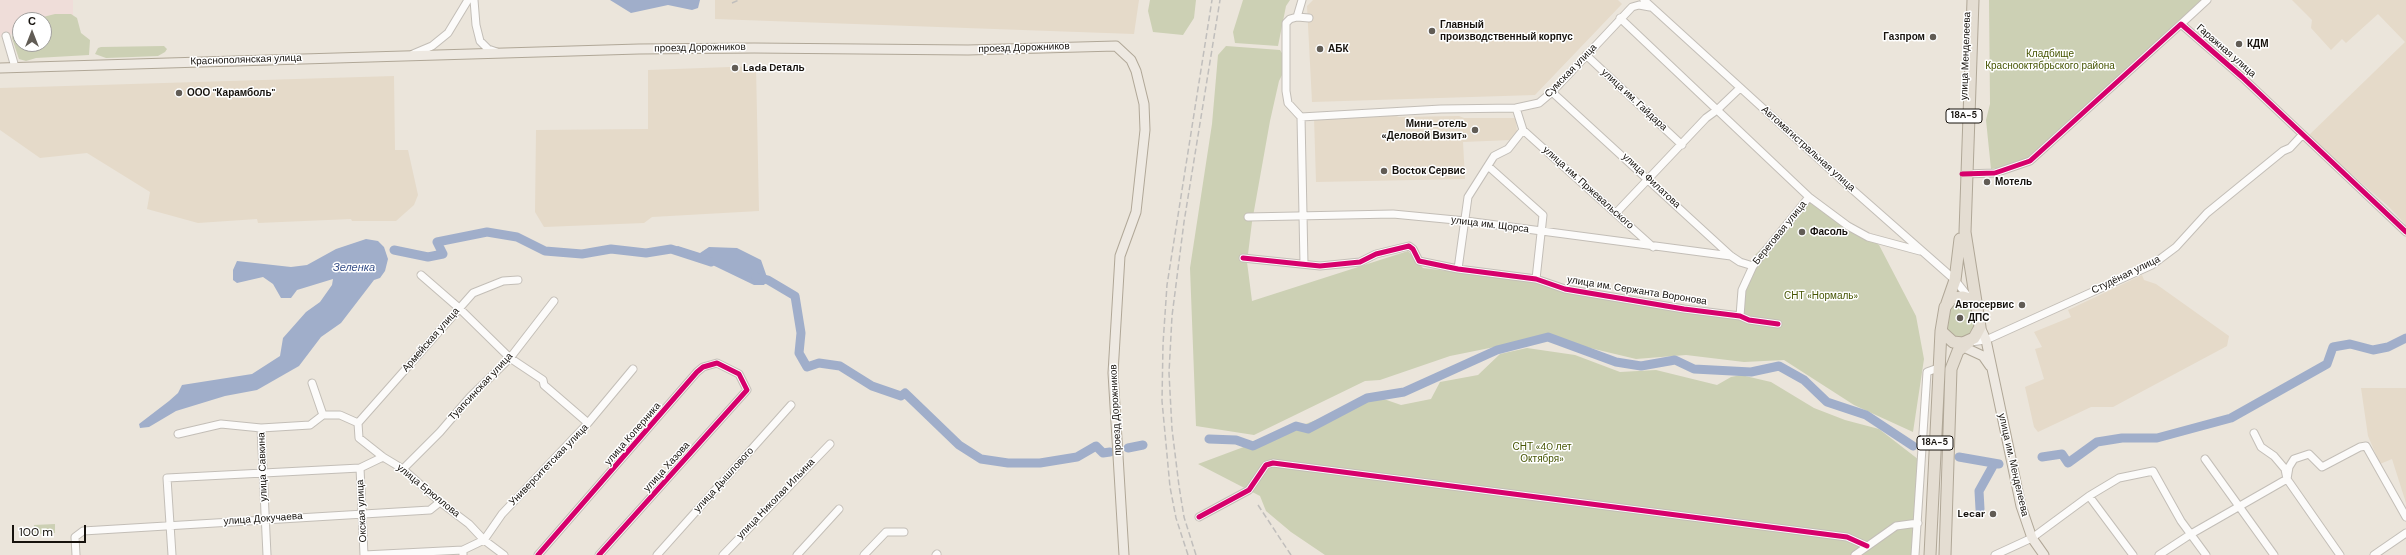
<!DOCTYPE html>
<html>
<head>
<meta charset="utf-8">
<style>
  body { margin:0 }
  #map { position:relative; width:2406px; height:555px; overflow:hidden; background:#ebe5db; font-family:"DM Sans",sans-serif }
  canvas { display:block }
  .north { position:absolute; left:12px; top:12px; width:40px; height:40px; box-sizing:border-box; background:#fff; border:1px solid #a2a09e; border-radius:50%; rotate:0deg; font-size:11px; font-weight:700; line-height:16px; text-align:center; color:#16120d }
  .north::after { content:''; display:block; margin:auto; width:14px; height:18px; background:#615c55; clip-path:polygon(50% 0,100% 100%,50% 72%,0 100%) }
  .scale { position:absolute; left:12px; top:525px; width:74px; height:18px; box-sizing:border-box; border:2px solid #16120d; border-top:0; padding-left:5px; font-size:12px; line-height:14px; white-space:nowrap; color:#16120d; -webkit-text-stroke:3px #fff; paint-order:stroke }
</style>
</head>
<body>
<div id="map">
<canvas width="2406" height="555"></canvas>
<div class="north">С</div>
<div class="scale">100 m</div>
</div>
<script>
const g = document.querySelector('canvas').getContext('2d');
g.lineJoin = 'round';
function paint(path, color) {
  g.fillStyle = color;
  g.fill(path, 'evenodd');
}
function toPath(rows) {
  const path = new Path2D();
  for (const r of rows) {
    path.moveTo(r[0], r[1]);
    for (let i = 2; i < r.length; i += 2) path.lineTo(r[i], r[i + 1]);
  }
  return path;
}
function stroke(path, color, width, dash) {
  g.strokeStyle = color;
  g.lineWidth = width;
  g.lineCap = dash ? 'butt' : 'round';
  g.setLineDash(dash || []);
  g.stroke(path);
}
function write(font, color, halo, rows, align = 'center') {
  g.font = font + ' "DM Sans",sans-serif';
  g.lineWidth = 3;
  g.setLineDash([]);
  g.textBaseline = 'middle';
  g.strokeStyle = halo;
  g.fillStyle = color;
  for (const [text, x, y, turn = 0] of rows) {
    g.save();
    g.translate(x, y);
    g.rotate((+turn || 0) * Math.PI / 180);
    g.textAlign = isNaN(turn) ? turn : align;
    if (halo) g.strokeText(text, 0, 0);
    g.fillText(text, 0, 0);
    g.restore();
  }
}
const built = toPath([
  [715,0,1139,0,1134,34,715,19],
  [1313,0,1618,0,1622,4,1535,95,1312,102,1307,6],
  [2292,0,2406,0,2406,228,2403,226,2405,224,2389,207,2317,144,2306,138,2405,42,2378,14,2346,43,2342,39,2331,50,2311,28,2312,20],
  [756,66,759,211,652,217,644,223,544,227,535,212,536,130,648,129,648,70],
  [394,76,395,150,408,150,418,195,414,205,396,221,352,221,351,219,258,223,257,219,198,223,147,209,150,192,87,153,40,158,0,130,0,88],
  [1391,114,1399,117,1459,116,1464,118,1516,118,1517,133,1511,140,1463,142,1465,179,1316,182,1314,117],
  [2142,275,2144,280,2156,284,2229,336,2227,346,2113,407,2091,407,2038,432,2034,427,2025,387,2044,379,2035,349,2042,347,2034,332,2071,317,2068,310],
  [2361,388,2406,388,2406,503,2392,459,2380,464,2368,436]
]);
const medical = toPath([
  [0,0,73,0,73,20,20,20,20,32,0,37]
]);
const green = toPath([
  [1150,0,1196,0,1194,18,1183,35,1153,32,1148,11],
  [1243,0,1290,0,1286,6,1278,46,1235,43,1233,32],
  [1989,0,2203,0,2032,156,2013,165,1991,169,1986,120,1990,104],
  [55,14,71,14,77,18,81,33,90,40,89,55,36,58,26,61,19,59,12,38,16,28,20,24,20,44,44,44,44,20,31,20],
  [164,46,167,49,165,52,158,56,106,58,95,54,98,48,101,47],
  [1226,46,1280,50,1285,58,1286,67,1279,81,1270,121,1252,222,1247,262,1252,301,1408,251,1423,268,1540,282,1736,317,1755,255,1812,198,1879,245,1916,316,1924,359,1913,432,1854,405,1784,360,1744,362,1686,355,1636,359,1544,337,1450,356,1380,380,1365,381,1254,435,1196,426,1190,268,1212,124,1218,55],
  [1953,301,1969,302,1975,318,1975,333,1959,340,1947,333,1945,319],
  [1527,348,1575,355,1620,372,1656,370,1717,385,1731,377,1741,375,1771,382,1814,408,1845,420,1879,429,1923,463,1919,555,1325,555,1291,532,1266,511,1260,496,1198,464,1378,397,1401,405,1431,399,1440,382,1478,375,1500,354],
  [55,524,55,533,35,534,34,525]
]);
const water = toPath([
  [610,0,700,0,698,8,692,10,668,5,631,13],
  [366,239,378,241,384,247,388,259,385,271,380,278,374,280,341,323,321,337,299,366,257,390,225,396,176,411,149,427,140,428,139,424,169,401,178,393,182,385,252,374,280,356,283,338,306,312,320,302,332,285,333,279,297,290,291,298,281,298,273,284,263,277,237,283,233,280,233,270,237,261,291,267,307,265,336,249],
  [678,246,700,253,709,247,737,248,761,260,768,280,764,285,754,285,698,258,671,249]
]);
const river = toPath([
  [394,250,428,257,443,254,437,242,487,232,517,237,545,251,582,254,611,249,646,253,671,249,711,262],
  [756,277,768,280,795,296,801,333,799,353,807,367,819,363,840,366,872,386,901,396,905,393,959,445,981,459,1008,463,1040,463,1077,457,1096,446,1103,453,1110,452],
  [1209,439,1236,440,1253,446,1296,426,1308,429,1367,398,1404,392,1497,350,1548,337,1616,362,1641,366,1675,360,1694,369,1751,372,1779,366,1804,380,1827,402,1866,415,1913,446],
  [1128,448,1143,445],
  [1959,457,1999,464],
  [2042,457,2062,454,2068,463,2097,442,2122,438,2157,438,2231,418,2327,364,2333,347,2350,344,2373,350,2388,347,2406,338],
  [1980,509,1979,491,1994,464]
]);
const minor = toPath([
  [474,0,476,25,480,41,488,49,497,52],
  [1644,0,1845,183,1955,280,1970,299],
  [1297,17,1302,0],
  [1309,18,1297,17,1290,19,1286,23,1286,91,1288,103,1301,117,1441,109,1516,108],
  [1620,18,1809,197,1848,226,1868,237,1920,251],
  [2181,24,2207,0],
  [6,36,15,67],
  [413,54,432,46,448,33,468,0],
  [1586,55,1682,145],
  [1552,92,1731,256,1740,262,1753,266],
  [1301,117,1304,264],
  [1523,130,1653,247],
  [1488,166,1543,215,1536,279],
  [1964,174,1995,173,2030,161,2181,24,2242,77,2406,232],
  [1616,213,1706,118,1717,110,1740,88],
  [1248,217,1393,214,1466,221,1731,256],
  [1243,258,1320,266,1360,262,1376,254,1409,246,1413,249,1419,261,1458,269,1536,279,1565,289,1684,309,1740,316,1749,320,1778,324],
  [1458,269,1468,197,1494,156,1508,149,1523,130,1516,108,1539,103,1552,92,1632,7,1639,5,1650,7],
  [421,275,459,308,510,358,543,380,544,385,588,423],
  [1740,316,1742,290,1753,266,1809,197],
  [1970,342,1986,340,2152,265,2176,247,2207,213,2283,151,2290,148,2302,135],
  [312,383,323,415,340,415,358,423,359,438,383,457,403,469,440,502,469,524,484,540,504,555],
  [358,423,473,293,503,281,518,280],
  [261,428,267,555],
  [2254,433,2261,447,2274,456,2285,469,2287,479,2340,555],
  [178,434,221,424,261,428,310,425,323,415],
  [2205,459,2274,555],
  [360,468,364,555],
  [403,469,440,432,470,397,510,358,554,301],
  [2089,496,2133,555],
  [1199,517,1249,490,1266,465,1273,463,1847,537,1867,546],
  [76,555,75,537,83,531,430,510,440,502],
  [172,555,167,478,360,468,383,457],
  [364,555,463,550],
  [463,555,463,550,484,540,502,514,588,423,633,369],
  [538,555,697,372,703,367,717,363,739,374,747,390,599,555],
  [657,555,791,405],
  [723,555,830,444],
  [797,555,839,509],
  [864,555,886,532,904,532],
  [936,555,937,554],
  [1855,555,1896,526,1918,523],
  [1915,555,1927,372,1938,368],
  [1995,555,2032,538,2089,496,2119,478,2153,471,2181,521,2206,555],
  [2159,555,2191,534,2287,479,2289,467,2294,459,2309,454,2322,467,2360,447,2366,446,2406,517],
  [2374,555,2406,533]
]);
const major = toPath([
  [0,68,639,49,754,48,968,50,1116,46,1131,60,1136,71,1144,104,1145,130,1136,212,1120,256,1113,373,1124,555],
  [1980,327,1986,340,2021,506,2032,538,2044,555],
  [1957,344,1983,356,1990,366]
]);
const highway = toPath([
  [1973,0,1965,232,1980,327,1974,338,1963,343,1953,342,1941,331,1945,307,1952,298,1963,297,1970,299,1976,306],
  [1947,303,1955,280,1960,239],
  [1930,555,1941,331],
  [1945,555,1951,369,1958,351,1969,342]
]);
const rail = toPath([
  [732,3,739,0],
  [1258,505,1291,555],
  [1188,555,1176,518,1170,487,1162,401,1163,344,1167,285,1212,0],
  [1196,555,1184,517,1179,486,1172,429,1169,373,1172,316,1184,222,1220,0]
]);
const cycleway = toPath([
  [1962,174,1995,173,2030,161,2181,24,2242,77,2406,232],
  [1243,258,1320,266,1360,262,1376,254,1409,246,1413,249,1419,261,1458,269,1536,279,1565,289,1684,309,1740,316,1749,320,1778,324],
  [1199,517,1249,490,1266,465,1273,463,1847,537,1867,546],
  [538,555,697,372,703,367,717,363,739,374,747,390,599,555]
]);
const markers = [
  [1432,31,4,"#615c55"],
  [1933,37,4,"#615c55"],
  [2239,44,4,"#615c55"],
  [1320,49,4,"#615c55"],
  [735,68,4,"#615c55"],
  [179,93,4,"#615c55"],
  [1475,130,4,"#615c55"],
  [1384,171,4,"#615c55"],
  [1987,182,4,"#615c55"],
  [1802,232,4,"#615c55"],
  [2022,305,4,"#615c55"],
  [1960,318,4,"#615c55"],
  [1993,514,4,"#615c55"]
];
const shields = [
  [1964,116,36],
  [1935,443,36]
];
const shieldNames = [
  ["18А-5",1964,116],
  ["18А-5",1935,443]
];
const poiNames = [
  ["Главный",1440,25],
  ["производственный корпус",1440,37],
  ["Газпром",1925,37,"right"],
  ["КДМ",2247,44],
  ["АБК",1328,49],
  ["Lada Dеталь",743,68],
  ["ООО \"Карамболь\"",187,93],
  ["Мини-отель",1467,124,"right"],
  ["«Деловой Визит»",1467,136,"right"],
  ["Восtок Сервис",1392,171],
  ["Мотель",1995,182],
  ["Фасоль",1810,232],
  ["Автосервис",2014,305,"right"],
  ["ДПС",1968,318],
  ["Lecar",1985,514,"right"]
];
const streetNames = [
  ["проезд Дорожников",700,48,-1],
  ["проезд Дорожников",1024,48,-2],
  ["Гаражная улица",2226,51,41],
  ["улица Менделеева",1966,56,-88],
  ["Краснополянская улица",246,60,-2],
  ["Сумская улица",1571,71,-46],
  ["улица им. Гайдара",1634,100,43],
  ["Автомагистральная улица",1808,149,42],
  ["улица Филатова",1651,181,43],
  ["улица им. Пржевальского",1588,188,42],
  ["улица им. Щорса",1490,225,7],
  ["Береговая улица",1780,233,-51],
  ["Студёная улица",2126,275,-26],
  ["улица им. Сержанта Воронова",1637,291,9],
  ["Армейская улица",431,340,-49],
  ["Туапсинская улица",481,387,-47],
  ["проезд Дорожников",1116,410,-93],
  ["улица Коперника",633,434,-49],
  ["Университетская улица",549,465,-46],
  ["улица им. Менделеева",2013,465,77],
  ["улица Савкина",263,467,-92],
  ["улица Хазова",667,467,-48],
  ["улица Дышлового",724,480,-48],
  ["улица Брюллова",428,491,39],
  ["улица Николая Ильина",776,499,-46],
  ["Окская улица",362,511,-93],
  ["улица Докучаева",263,519,-4]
];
const parkNames = [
  ["Кладбище",2050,54],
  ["Краснооктябрьского района",2050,66],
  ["СНТ «Нормаль»",1821,296],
  ["СНТ «40 лет",1542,447],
  ["Октября»",1542,459]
];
const waterNames = [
  ["Зеленка",354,268]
];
paint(built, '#e5dac9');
paint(medical, '#efddd9');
paint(green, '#ccd0b4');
paint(water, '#a0aeca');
stroke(river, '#a0aeca', 9);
stroke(minor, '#c3beb7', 9);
stroke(major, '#b0a797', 11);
stroke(highway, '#b0a797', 13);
stroke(minor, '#fcfbfa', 7);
stroke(major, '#eee9e2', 9);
stroke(highway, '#e4ddd2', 11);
stroke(rail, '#c0bebc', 1.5, [6, 3]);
stroke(cycleway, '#d6006c', 5);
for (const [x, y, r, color] of markers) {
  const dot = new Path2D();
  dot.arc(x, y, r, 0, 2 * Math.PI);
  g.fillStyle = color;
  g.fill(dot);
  stroke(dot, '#fff', 1.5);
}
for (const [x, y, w] of shields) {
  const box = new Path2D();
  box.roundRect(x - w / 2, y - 7, w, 14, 3);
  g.fillStyle = '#fff';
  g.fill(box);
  stroke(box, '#16120d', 1);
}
write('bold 9px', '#16120d', null, shieldNames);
write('bold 10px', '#16120d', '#fff', poiNames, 'left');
write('10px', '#16120d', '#fff', streetNames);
write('10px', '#465503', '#fff', parkNames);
write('italic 11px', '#354e87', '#fff', waterNames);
</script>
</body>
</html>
